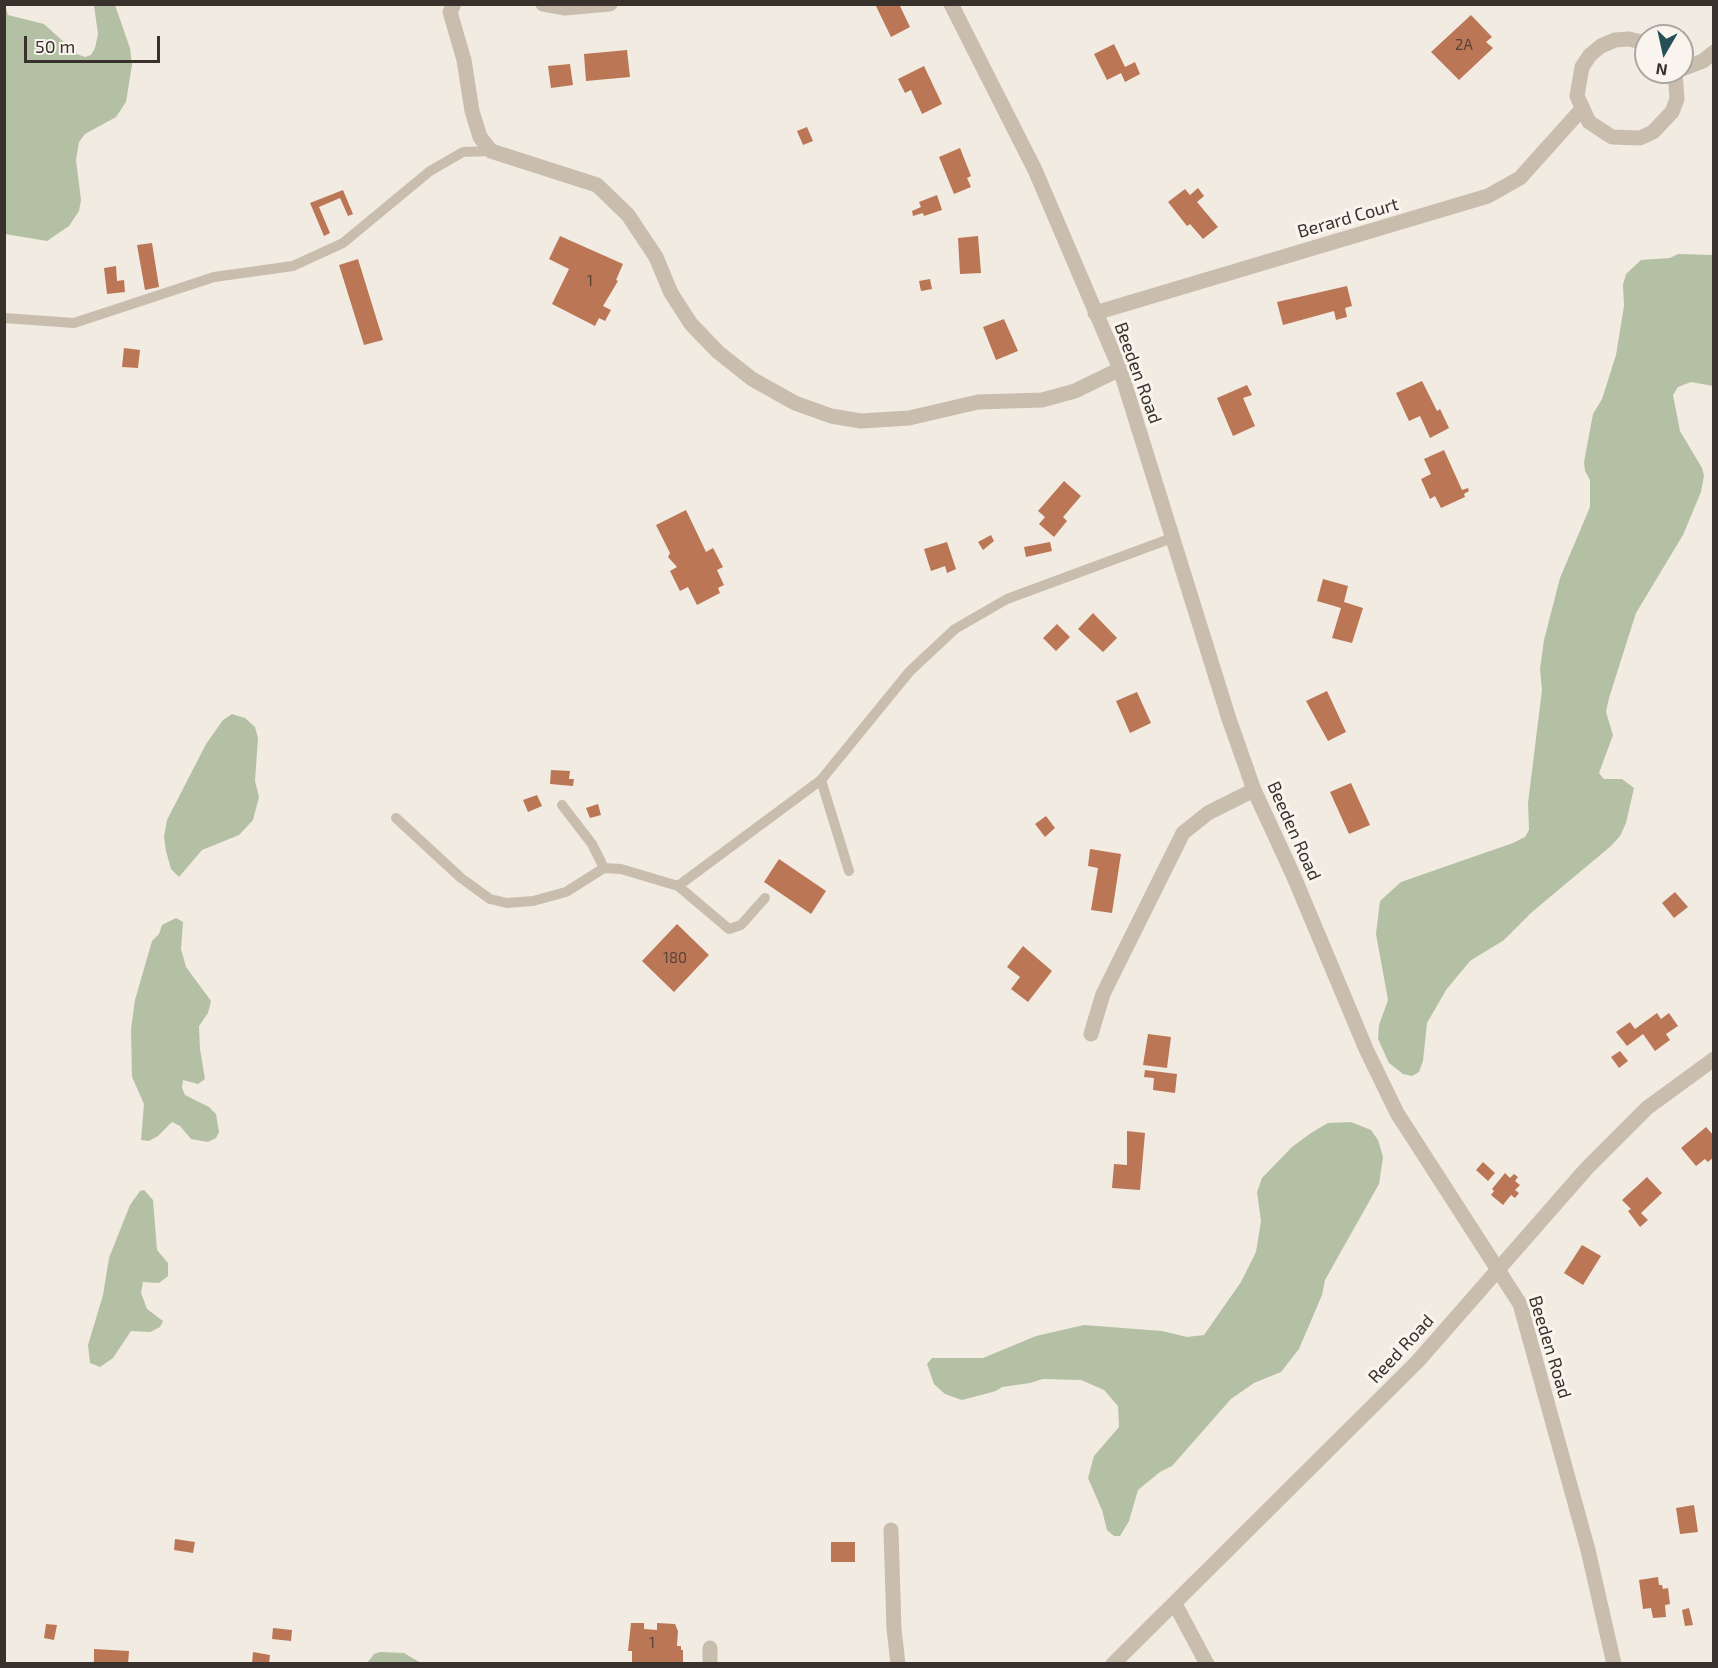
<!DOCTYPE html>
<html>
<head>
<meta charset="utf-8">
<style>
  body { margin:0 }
  #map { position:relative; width:1718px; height:1668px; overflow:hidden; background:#f2ebe2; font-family:"Exo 2",sans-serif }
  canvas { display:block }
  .frame { position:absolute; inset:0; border:6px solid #39312c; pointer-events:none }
  .north { position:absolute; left:1634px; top:24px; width:60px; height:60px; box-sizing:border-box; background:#f9f5ee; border:2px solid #aca7a0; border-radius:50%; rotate:189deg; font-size:16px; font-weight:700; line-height:24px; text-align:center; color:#39312c }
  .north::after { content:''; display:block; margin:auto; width:21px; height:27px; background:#255057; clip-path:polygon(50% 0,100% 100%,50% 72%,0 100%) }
  .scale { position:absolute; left:24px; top:36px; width:136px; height:27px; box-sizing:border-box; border:3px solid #39312c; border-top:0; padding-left:8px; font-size:18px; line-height:21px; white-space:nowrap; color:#39312c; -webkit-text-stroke:4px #f9f5ee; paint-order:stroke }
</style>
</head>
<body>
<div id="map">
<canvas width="1718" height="1668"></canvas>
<div class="frame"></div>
<div class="north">N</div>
<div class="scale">50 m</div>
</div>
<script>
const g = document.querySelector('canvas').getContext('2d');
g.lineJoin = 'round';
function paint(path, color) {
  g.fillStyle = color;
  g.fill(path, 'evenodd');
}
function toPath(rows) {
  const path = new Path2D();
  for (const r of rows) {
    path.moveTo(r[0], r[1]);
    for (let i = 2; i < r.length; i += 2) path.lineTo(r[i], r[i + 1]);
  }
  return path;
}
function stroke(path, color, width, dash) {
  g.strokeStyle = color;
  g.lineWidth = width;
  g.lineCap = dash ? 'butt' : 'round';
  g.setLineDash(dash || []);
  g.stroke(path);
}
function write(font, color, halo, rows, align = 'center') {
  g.font = font + ' "Exo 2",sans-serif';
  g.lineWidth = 6;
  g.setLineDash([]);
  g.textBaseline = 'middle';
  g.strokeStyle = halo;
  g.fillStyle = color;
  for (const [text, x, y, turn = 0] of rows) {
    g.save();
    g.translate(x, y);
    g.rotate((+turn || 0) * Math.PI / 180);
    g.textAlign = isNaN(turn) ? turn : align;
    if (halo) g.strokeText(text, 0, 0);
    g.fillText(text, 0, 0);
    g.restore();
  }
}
const green = toPath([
  [5,5,8,15,44,24,77,54,85,57,91,55,95,48,98,34,94,5,115,5,130,48,132,65,126,102,116,117,85,134,79,142,76,160,81,200,79,211,69,226,47,241,5,234],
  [1678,254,1713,255,1713,386,1691,382,1678,387,1673,395,1680,431,1702,468,1704,476,1701,492,1683,535,1636,613,1609,698,1606,712,1613,735,1599,773,1604,779,1622,779,1634,788,1626,823,1620,836,1611,846,1532,912,1504,940,1470,961,1446,990,1427,1023,1423,1061,1419,1072,1412,1076,1403,1074,1389,1063,1378,1039,1379,1025,1388,1000,1376,934,1380,901,1401,882,1513,843,1525,837,1529,830,1528,803,1542,690,1540,669,1544,640,1560,578,1590,507,1590,480,1585,471,1584,462,1593,414,1602,399,1616,355,1624,306,1623,285,1626,274,1641,260,1670,258],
  [232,714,245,718,255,727,258,738,255,781,259,797,253,820,239,835,202,850,179,877,171,869,166,851,164,837,167,820,206,744,223,720],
  [176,918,183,922,181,949,186,967,211,1001,208,1013,199,1026,200,1049,205,1079,198,1084,183,1080,182,1088,185,1095,209,1107,216,1114,219,1132,216,1138,208,1142,191,1139,180,1126,172,1122,158,1136,149,1141,141,1140,144,1104,132,1077,131,1029,135,1000,152,941,159,934,162,925],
  [1351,1122,1371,1130,1378,1140,1383,1157,1379,1184,1325,1280,1322,1295,1299,1349,1281,1372,1254,1383,1231,1399,1172,1466,1160,1472,1138,1490,1129,1521,1120,1536,1114,1536,1107,1530,1102,1510,1088,1478,1094,1456,1119,1427,1118,1406,1104,1390,1081,1380,1043,1379,1030,1383,1002,1387,996,1391,962,1400,945,1394,934,1384,927,1364,932,1358,983,1358,1036,1336,1084,1325,1162,1331,1187,1337,1204,1335,1241,1282,1256,1252,1261,1221,1257,1192,1262,1178,1292,1147,1311,1133,1328,1123],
  [144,1190,153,1200,157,1250,168,1263,168,1276,159,1283,143,1282,141,1293,147,1309,163,1321,160,1327,150,1332,131,1331,113,1358,100,1367,90,1363,88,1345,103,1295,109,1258,130,1205,140,1191],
  [380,1652,404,1653,421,1663,367,1663,374,1654]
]);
const building = toPath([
  [875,4,899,4,910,27,891,37],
  [1471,15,1492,37,1486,42,1493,48,1459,80,1431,52],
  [1114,44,1125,67,1135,62,1140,74,1125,82,1121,73,1107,80,1094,54],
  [627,50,630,77,586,81,584,54],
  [570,64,573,85,551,88,548,66],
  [924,66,942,104,922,114,911,90,905,93,898,79],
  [807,127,813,141,803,145,797,131],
  [960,148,971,176,967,178,971,187,954,194,939,157],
  [1198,188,1204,196,1197,202,1218,227,1203,239,1190,224,1187,226,1168,202,1185,189,1190,195],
  [343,190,353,214,348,216,340,198,319,207,330,233,324,236,310,203],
  [937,195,942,210,924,216,923,213,913,216,912,211,921,207,919,202],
  [560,236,623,264,616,280,618,281,603,306,611,310,605,321,599,318,595,326,552,304,569,269,549,259],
  [978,236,981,273,960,274,958,238],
  [152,243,159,287,145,290,137,245],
  [358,259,383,340,364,345,339,265],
  [116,266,117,281,124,280,125,292,107,294,104,268],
  [930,279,932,289,921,291,919,281],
  [1347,286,1352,306,1345,308,1347,317,1336,320,1334,311,1283,325,1277,302],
  [1004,319,1018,351,996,360,983,327],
  [124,348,140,350,138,368,122,367],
  [1422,381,1437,411,1440,409,1449,428,1430,438,1420,416,1409,421,1396,393],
  [1247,385,1252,395,1243,398,1255,426,1233,436,1217,398],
  [1444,450,1462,490,1468,488,1469,491,1464,494,1465,497,1441,508,1435,496,1430,499,1421,479,1431,474,1424,459],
  [1064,481,1081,496,1063,517,1067,521,1054,537,1039,524,1045,517,1038,511],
  [686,510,706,552,713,548,723,567,717,570,724,585,718,588,720,593,697,605,688,587,680,591,670,571,677,567,668,557,670,553,656,525],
  [991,535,994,541,983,550,978,542],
  [947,542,956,569,947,573,945,566,931,571,924,549],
  [1050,542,1052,551,1026,557,1024,547],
  [1323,579,1348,586,1344,602,1363,608,1352,643,1332,638,1341,608,1317,601],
  [1093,613,1117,638,1103,652,1078,629],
  [1057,624,1070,637,1056,651,1043,638],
  [1327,691,1346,732,1328,741,1306,701],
  [1137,692,1151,723,1130,733,1116,701],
  [551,770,570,771,569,779,574,779,573,786,550,784],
  [1351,783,1370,825,1349,834,1330,792],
  [537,795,542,806,528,812,523,800],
  [598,804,601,815,590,818,586,808],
  [1046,816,1055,828,1045,837,1035,824],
  [1090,849,1121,854,1112,913,1091,910,1098,868,1088,866],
  [779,859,826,891,811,914,764,882],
  [1675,892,1688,907,1674,918,1662,903],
  [677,924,709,955,674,992,642,961],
  [1023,946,1052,971,1028,1002,1011,989,1020,977,1007,967],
  [1657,1013,1661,1019,1669,1013,1678,1026,1666,1034,1670,1040,1655,1051,1643,1034,1627,1046,1616,1032,1630,1022,1635,1029],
  [1148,1034,1171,1037,1167,1068,1143,1065],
  [1620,1051,1628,1061,1619,1068,1611,1057],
  [1145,1070,1177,1074,1175,1093,1153,1090,1154,1078,1144,1077],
  [1706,1127,1714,1136,1714,1157,1708,1162,1705,1159,1696,1166,1681,1148],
  [1127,1131,1145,1133,1140,1190,1112,1188,1114,1164,1127,1165],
  [1483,1162,1495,1173,1488,1181,1476,1170],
  [1505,1173,1510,1178,1514,1174,1518,1177,1515,1181,1520,1185,1515,1190,1519,1193,1515,1198,1511,1195,1503,1205,1491,1195,1494,1191,1492,1189],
  [1647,1177,1662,1193,1641,1213,1648,1220,1640,1227,1628,1211,1631,1209,1622,1200],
  [1582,1245,1601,1256,1583,1285,1564,1273],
  [1694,1505,1698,1532,1680,1534,1676,1508],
  [175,1539,195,1542,193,1553,174,1550],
  [831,1542,855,1542,855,1562,831,1562],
  [1658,1577,1659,1585,1662,1585,1663,1589,1668,1588,1670,1604,1665,1605,1666,1617,1653,1618,1651,1608,1643,1609,1639,1580],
  [1689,1608,1693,1625,1685,1626,1682,1610],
  [631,1623,644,1623,644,1629,657,1630,657,1623,675,1624,678,1631,677,1646,681,1646,681,1650,683,1650,683,1664,632,1664,632,1651,628,1651],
  [46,1624,57,1625,54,1640,44,1638],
  [273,1628,292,1630,291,1641,272,1639],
  [94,1649,129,1651,128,1664,94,1664],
  [253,1652,270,1655,269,1664,252,1664]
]);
const service = toPath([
  [4,318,74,323,214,277,293,266,343,243,430,171,463,152,491,151],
  [562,805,592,844,604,868],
  [396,818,461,878,490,899,507,903,533,901,566,892,604,868,621,869,678,886],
  [849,871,821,780,910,671,955,629,1007,599,1172,538],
  [765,898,741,925,729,929,678,886,821,780]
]);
const minor = toPath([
  [454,4,450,12,464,60,472,111,480,137,491,151,597,185,628,215,656,257,671,293,691,324,718,352,752,379,795,403,831,416,861,421,909,418,978,402,1042,400,1075,391,1120,369],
  [543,4,565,8,610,4],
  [951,4,1035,170,1120,369,1229,719,1254,790,1294,877,1366,1049,1397,1113,1520,1304,1588,1550,1614,1664],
  [1646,43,1629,39,1615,40,1601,46,1590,55,1582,67,1577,96,1589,122,1612,137,1640,138,1653,132,1672,112,1677,99,1675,72],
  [1682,69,1703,61,1714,52],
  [1095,313,1488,196,1520,178,1581,110],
  [1091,1034,1103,994,1183,833,1208,813,1254,790],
  [891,1530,894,1629,898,1664],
  [1175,1604,1207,1664],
  [710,1648,710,1664]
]);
const tertiary = toPath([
  [1113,1664,1418,1361,1587,1168,1647,1108,1714,1059]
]);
const numberNames = [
  ["2A",1464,45],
  ["1",590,281],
  ["180",675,958],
  ["1",652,1643]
];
const streetNames = [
  ["Berard Court",1348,218,-16],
  ["Beeden Road",1138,373,70],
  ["Beeden Road",1294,831,66],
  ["Beeden Road",1550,1347,73],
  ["Reed Road",1401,1349,-47]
];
paint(green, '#b4c0a3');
paint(building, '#bb7656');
stroke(service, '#c9bdae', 10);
stroke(minor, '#c9bdae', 15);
stroke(tertiary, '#c9bdae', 15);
write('15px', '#5a4236', null, numberNames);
write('18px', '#39312c', '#f9f5ee', streetNames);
</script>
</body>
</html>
